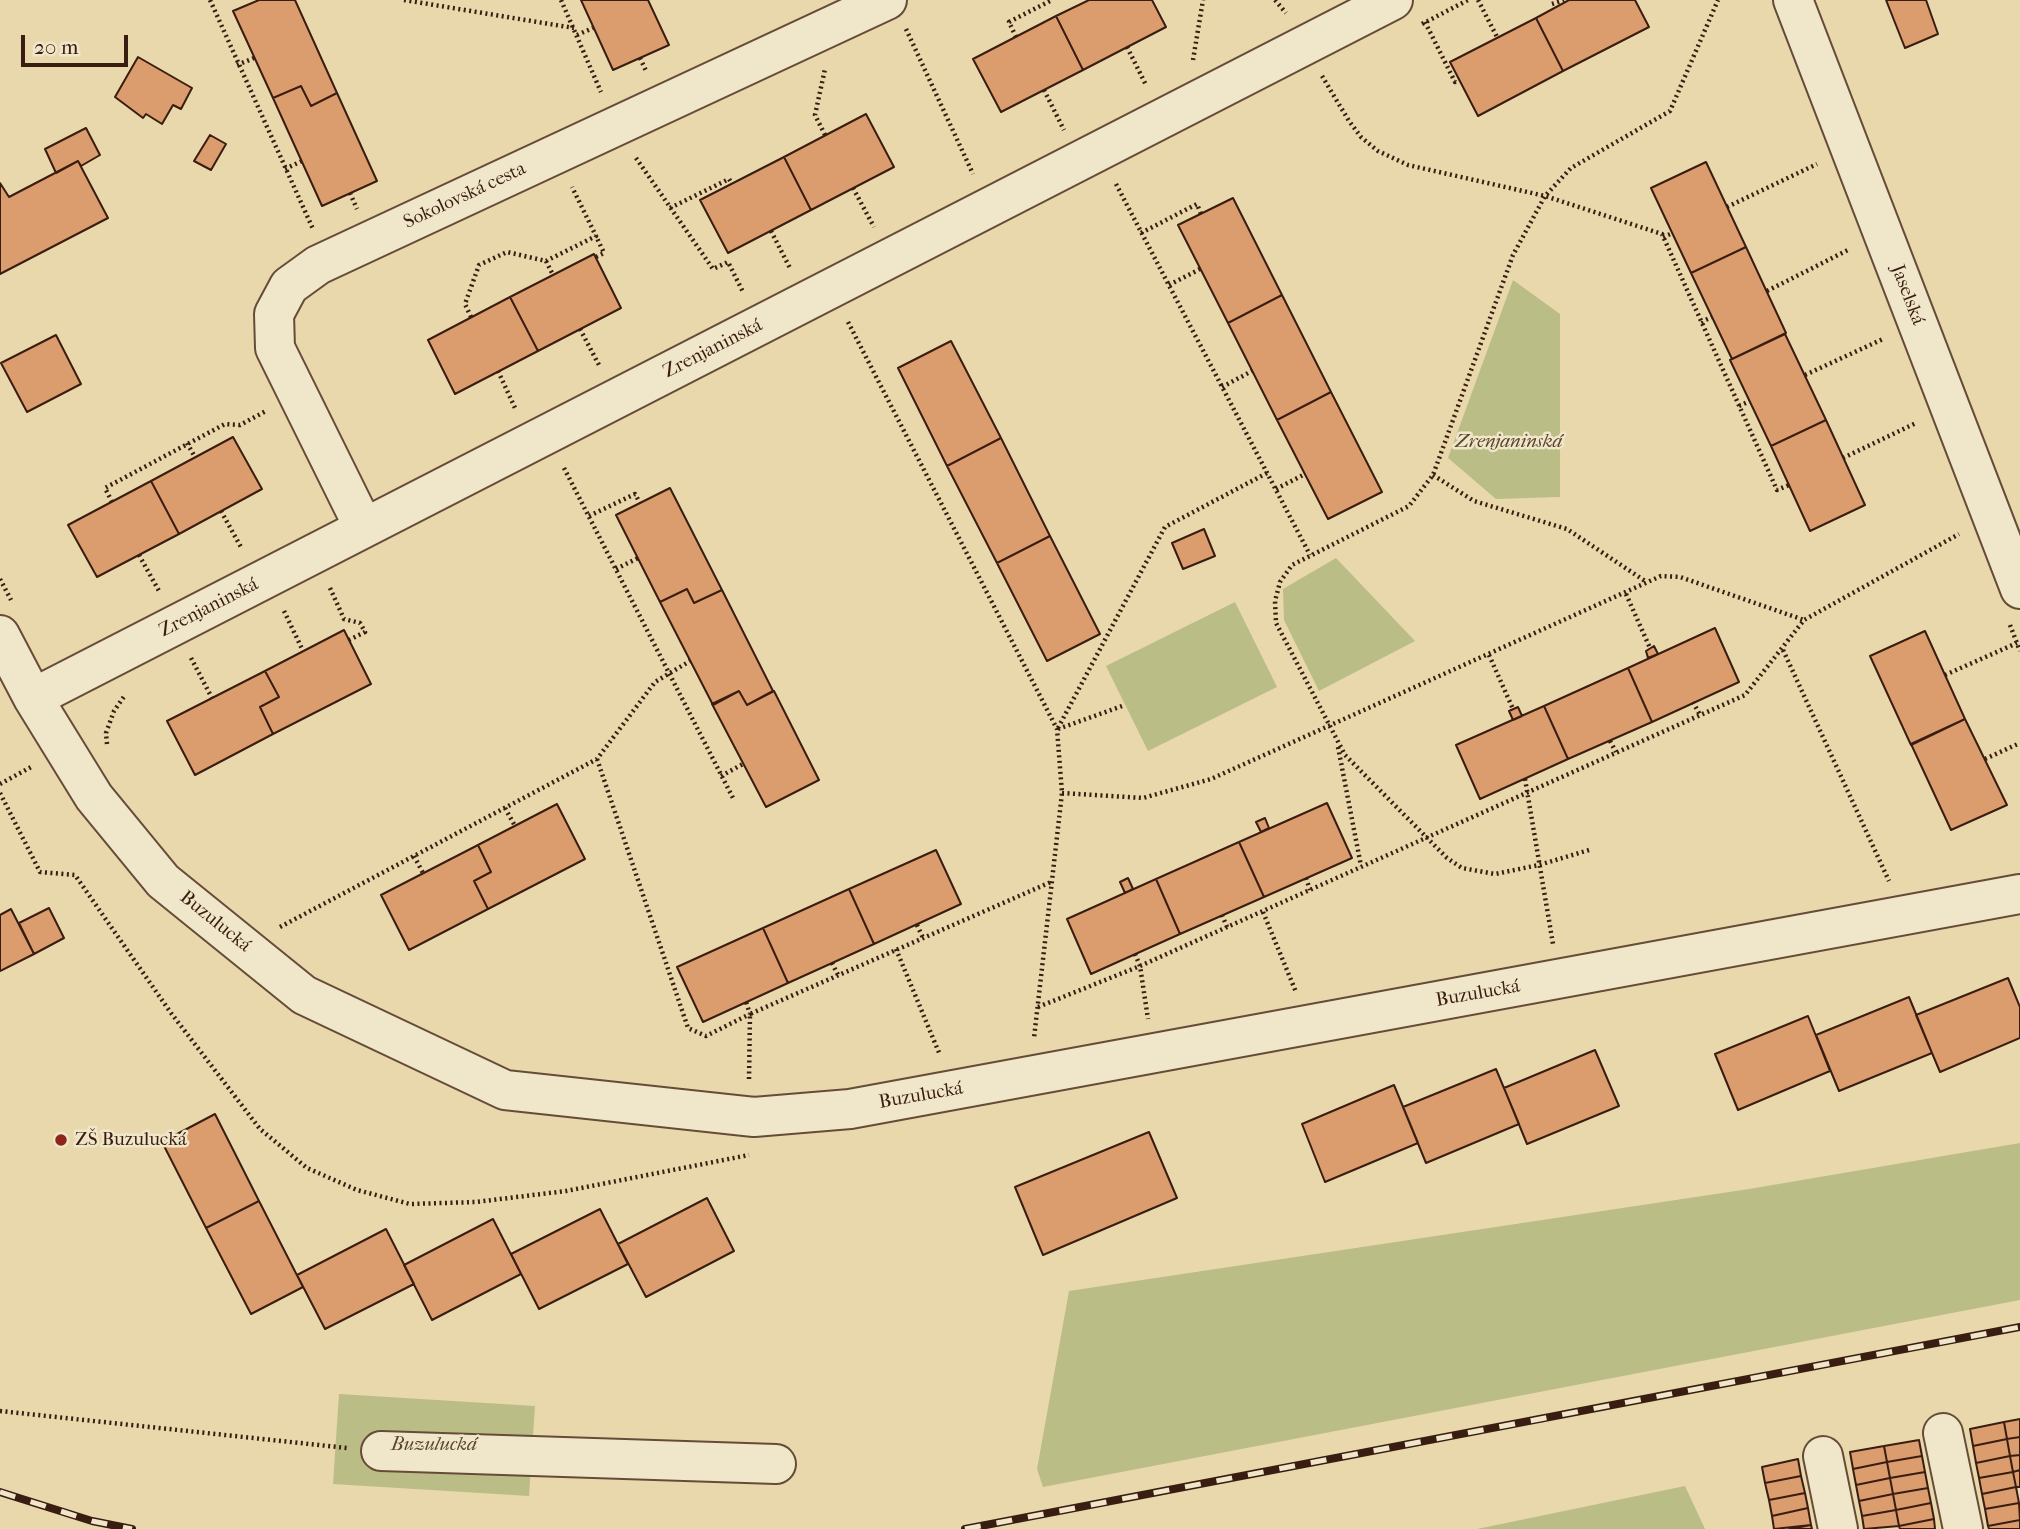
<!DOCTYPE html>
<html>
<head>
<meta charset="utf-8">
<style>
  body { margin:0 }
  #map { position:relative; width:2020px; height:1529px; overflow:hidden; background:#e8d8ac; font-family:"IM FELL French Canon",serif }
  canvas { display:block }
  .scale { position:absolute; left:21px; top:35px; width:107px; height:32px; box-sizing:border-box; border:4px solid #3a1d11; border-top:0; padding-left:9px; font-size:21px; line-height:24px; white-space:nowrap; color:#3a1d11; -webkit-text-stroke:5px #f0e6c9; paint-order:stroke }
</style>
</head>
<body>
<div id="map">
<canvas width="2020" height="1529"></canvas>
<div class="scale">20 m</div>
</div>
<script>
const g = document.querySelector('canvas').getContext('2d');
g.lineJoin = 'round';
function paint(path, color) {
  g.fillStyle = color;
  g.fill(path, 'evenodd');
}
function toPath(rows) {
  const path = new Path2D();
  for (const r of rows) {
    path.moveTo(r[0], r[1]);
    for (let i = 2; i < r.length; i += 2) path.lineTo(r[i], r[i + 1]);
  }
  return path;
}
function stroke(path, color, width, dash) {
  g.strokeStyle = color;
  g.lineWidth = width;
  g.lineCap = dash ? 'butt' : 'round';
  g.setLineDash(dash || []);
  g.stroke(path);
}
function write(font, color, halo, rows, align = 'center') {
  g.font = font + ' "IM FELL French Canon",serif';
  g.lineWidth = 5;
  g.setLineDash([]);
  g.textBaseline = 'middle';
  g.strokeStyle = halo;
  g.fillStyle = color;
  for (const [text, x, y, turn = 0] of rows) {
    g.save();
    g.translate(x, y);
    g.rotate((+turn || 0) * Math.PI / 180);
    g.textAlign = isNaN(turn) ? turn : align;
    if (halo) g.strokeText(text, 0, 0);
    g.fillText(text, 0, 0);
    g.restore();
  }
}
const green = toPath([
  [1513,280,1560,314,1560,497,1496,499,1448,458],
  [1336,558,1415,641,1319,691,1284,620,1283,589],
  [1235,602,1277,687,1148,751,1106,666],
  [2020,1143,2020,1300,1043,1487,1037,1469,1069,1291,1749,1189],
  [339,1394,535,1406,529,1496,333,1484],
  [1685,1486,1705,1529,1477,1529]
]);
const building = toPath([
  [259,0,295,0,337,93,311,106,301,86,273,98,233,11,259,0],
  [581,0,648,0,669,45,613,70,581,0],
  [1089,0,1152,0,1166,27,1083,70,1056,16,1089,0],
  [1569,0,1635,0,1649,27,1563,71,1536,18,1569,0],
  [1886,0,1926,0,1938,34,1905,48,1886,0],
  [1056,16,1083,70,1001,112,973,59,1056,16],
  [1536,18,1563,71,1478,116,1450,62,1536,18],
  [138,57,192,88,181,109,173,105,162,124,146,114,143,118,115,97,138,57],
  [301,86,311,106,337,93,377,181,322,206,273,98,301,86],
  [866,114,894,167,811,210,784,157,866,114],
  [86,128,100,155,81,166,78,161,56,173,45,149,86,128],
  [210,135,226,144,211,170,194,161,210,135],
  [784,157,811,210,728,253,700,200,784,157],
  [78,161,108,218,0,274,0,183,9,197,78,161],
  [1706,162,1746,247,1691,273,1651,188,1706,162],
  [1233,198,1282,295,1228,323,1178,225,1233,198],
  [1746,247,1786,333,1732,359,1691,273,1746,247],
  [594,254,621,308,538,351,510,297,594,254],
  [1282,295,1331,392,1277,420,1228,323,1282,295],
  [510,297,538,351,455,394,428,340,510,297],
  [1785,334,1826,420,1771,446,1730,360,1785,334],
  [56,335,81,384,27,412,1,363,56,335],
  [951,341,1001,438,947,466,898,368,951,341],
  [1331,392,1382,492,1328,519,1277,420,1331,392],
  [1826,420,1865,505,1810,531,1771,446,1826,420],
  [233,437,262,489,179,534,151,481,233,437],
  [1001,438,1050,536,997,563,947,466,1001,438],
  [151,481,179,534,97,577,68,525,151,481],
  [670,488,722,590,694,603,687,589,660,602,616,515,670,488],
  [1204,529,1215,556,1183,569,1172,543,1204,529],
  [1050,536,1100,634,1047,661,997,563,1050,536],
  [687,589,694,603,722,590,773,691,747,705,739,691,713,705,660,602,687,589],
  [1715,628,1739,682,1652,722,1628,668,1715,628],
  [344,630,371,684,273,734,260,707,279,697,265,671,344,630],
  [1925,631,1965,719,1911,745,1870,656,1925,631],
  [1654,646,1658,654,1648,658,1646,651,1654,646],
  [1628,668,1652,722,1568,759,1544,706,1628,668],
  [265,671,279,697,260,707,273,734,195,775,167,721,265,671],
  [739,691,747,705,774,691,819,780,766,807,712,704,739,691],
  [1544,706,1568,759,1480,799,1456,745,1544,706],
  [1518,707,1522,716,1513,720,1509,711,1518,707],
  [1965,719,2007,805,1951,830,1911,744,1965,719],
  [1327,803,1352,858,1264,897,1239,842,1327,803],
  [557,804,585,859,488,909,474,881,491,872,478,845,557,804],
  [1265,818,1269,828,1261,832,1256,822,1265,818],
  [1239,842,1264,897,1180,934,1156,879,1239,842],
  [478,845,491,872,474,881,488,909,409,950,381,895,478,845],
  [936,850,961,904,874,944,849,889,936,850],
  [1128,878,1133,889,1125,893,1120,882,1128,878],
  [1156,879,1180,934,1091,974,1067,919,1156,879],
  [849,889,874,944,788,983,763,928,849,889],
  [49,908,64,938,34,954,19,923,49,908],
  [11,909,34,954,0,971,0,915,11,909],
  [763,928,788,983,703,1022,677,967,763,928],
  [2008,978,2020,1007,2020,1038,1940,1072,1916,1015,2008,978],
  [1909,997,1932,1053,1839,1091,1816,1035,1909,997],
  [1808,1016,1830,1071,1738,1110,1715,1054,1808,1016],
  [1595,1050,1619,1106,1527,1144,1504,1088,1595,1050],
  [1496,1069,1519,1124,1426,1163,1403,1107,1496,1069],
  [1394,1085,1418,1143,1325,1182,1302,1124,1394,1085],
  [215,1114,259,1201,206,1228,162,1142,215,1114],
  [1149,1132,1177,1198,1043,1255,1015,1187,1149,1132],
  [707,1198,734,1251,646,1297,618,1244,707,1198],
  [259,1201,303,1287,251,1314,206,1228,259,1201],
  [600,1209,628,1264,539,1309,511,1254,600,1209],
  [493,1219,521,1274,432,1320,404,1265,493,1219],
  [386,1229,414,1284,325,1329,297,1275,386,1229],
  [2020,1419,2020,1437,2007,1439,2004,1422,2020,1419],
  [2004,1422,2007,1439,1973,1446,1970,1429,2004,1422],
  [2020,1437,2020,1455,2010,1456,2007,1439,2020,1437],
  [2007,1439,2010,1456,1976,1463,1973,1446,2007,1439],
  [1919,1440,1922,1456,1887,1462,1884,1446,1919,1440],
  [1884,1446,1887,1462,1853,1469,1850,1452,1884,1446],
  [2020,1455,2020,1470,2013,1472,2010,1456,2020,1455],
  [1922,1456,1925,1472,1890,1478,1887,1462,1922,1456],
  [2010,1456,2013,1472,1979,1478,1976,1463,2010,1456],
  [1798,1459,1801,1476,1765,1483,1762,1467,1798,1459],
  [1887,1462,1890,1478,1856,1485,1853,1469,1887,1462],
  [2020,1470,2020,1487,2016,1487,2013,1472,2020,1470],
  [1925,1472,1928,1488,1893,1494,1890,1478,1925,1472],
  [2013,1472,2016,1487,1982,1494,1979,1478,2013,1472],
  [1801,1476,1805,1493,1769,1500,1765,1483,1801,1476],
  [1890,1478,1893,1494,1859,1501,1856,1485,1890,1478],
  [2016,1487,2019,1503,1985,1509,1982,1494,2016,1487],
  [1928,1488,1931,1503,1896,1510,1893,1494,1928,1488],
  [1805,1493,1808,1508,1772,1516,1769,1500,1805,1493],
  [1893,1494,1896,1510,1862,1516,1859,1501,1893,1494],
  [1931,1503,1934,1519,1899,1526,1896,1510,1931,1503],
  [2019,1503,2020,1520,1988,1526,1985,1509,2019,1503],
  [1808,1508,1811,1525,1774,1529,1772,1516,1808,1508],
  [1896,1510,1899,1526,1864,1529,1862,1516,1896,1510],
  [1934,1519,1935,1529,1900,1529,1899,1526,1934,1519],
  [2020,1520,2020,1529,1989,1529,1988,1526,2020,1520],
  [1811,1525,1812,1529,1790,1529,1811,1525]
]);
const path = toPath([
  [210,0,313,229],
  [404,0,574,28],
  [561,0,601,92],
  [1275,0,1286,13],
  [1478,0,1497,37],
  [1552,4,1564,0],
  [1425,22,1455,82,1460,80],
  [1422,24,1468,0],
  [906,29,973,174],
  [577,35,593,28],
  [1016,37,1009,22,1052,0],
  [1127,47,1146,85],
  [640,58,647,73],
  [1193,60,1203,0],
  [237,65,254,58],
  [1322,76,1349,121,1361,137,1378,151,1408,165,1545,196,1662,234,1777,490,1789,485],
  [1044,90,1064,130],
  [825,135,815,115,825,69],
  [636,158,713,269,728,262,743,292],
  [285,169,302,161],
  [1116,184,1310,555],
  [853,188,874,227],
  [350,193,357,209],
  [1727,207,1817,164],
  [670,208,729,179,732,184],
  [771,231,791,270],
  [1141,233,1197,204,1201,214],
  [1663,237,1673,233],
  [596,257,604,253,596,236],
  [546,261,553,275],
  [1169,285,1200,269],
  [1767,291,1850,249],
  [471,317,465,304,479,265,507,252,546,261,596,236,572,187],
  [848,322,1057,729,1062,793,1034,1038],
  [1701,322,1712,317],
  [580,329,599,365],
  [498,371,515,408],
  [1805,375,1883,339],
  [1222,387,1252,371],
  [1739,406,1750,401],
  [187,443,195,457],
  [1843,458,1916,423],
  [564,468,734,800],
  [1433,475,1474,501,1567,529,1645,581],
  [1276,489,1305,474],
  [112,502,105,488,225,424,240,425,266,411],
  [221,511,242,549],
  [589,516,635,494,640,503],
  [139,555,159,591],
  [616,569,638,558],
  [0,579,11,600],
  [330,588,344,619,360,623,365,632,349,640],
  [1626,594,1650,648],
  [284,611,303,651],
  [2010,625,2020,651],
  [1783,650,1889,881],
  [1489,655,1513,709],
  [191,658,212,698],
  [1945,675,2017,643],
  [1693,702,1700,715],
  [1058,728,1165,527,1267,473],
  [1058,729,1125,705],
  [1610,741,1616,752],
  [107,744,106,733,114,711,125,695],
  [1338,747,1361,866],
  [597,759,688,1028,706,1036,750,1014,746,1002],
  [1985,759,2020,743],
  [721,776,743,764],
  [1525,779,1553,944],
  [0,784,33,766],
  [0,793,40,872,75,875,171,1013,260,1129,307,1168,357,1190,410,1204,476,1202,566,1191,749,1155],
  [1062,793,1143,798,1211,779,1661,576,1680,577,1804,620],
  [505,808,515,826],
  [1589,850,1539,865,1495,874,1462,868,1447,858,1345,755,1276,623,1275,601,1280,582,1292,565,1409,506,1419,493,1433,475,1513,255,1545,196,1571,168,1670,111,1718,0],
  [414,856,423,873],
  [1306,878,1310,890],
  [1263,912,1296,992],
  [1222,915,1227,927],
  [917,925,923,938],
  [280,927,597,759,655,682,690,661],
  [896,949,940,1055],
  [1135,954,1140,966,1148,1019],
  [832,963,838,975],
  [1038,1007,1140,966,1745,695,1804,620,1959,534],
  [749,1079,750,1014,1051,882],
  [0,1411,347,1448]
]);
const minor = toPath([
  [1793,0,2020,589],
  [364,528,275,348,274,314,289,286,318,265,887,0],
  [0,635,33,698,94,797,163,881,304,995,505,1090,754,1117,850,1109,2020,894],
  [33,698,1393,0],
  [1943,1433,1963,1529],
  [381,1451,776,1464],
  [1823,1456,1838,1529]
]);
const rail = toPath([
  [0,1492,92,1521,132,1529],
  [965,1529,2020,1327]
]);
const markers = [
  [61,1140,7,"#8f2418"]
];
const streetNames = [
  ["Sokolovská cesta",465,196,-25],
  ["Jaselská",1907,295,69],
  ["Zrenjaninská",713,349,-27],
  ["Zrenjaninská",209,608,-27],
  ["Buzulucká",215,922,39],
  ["Buzulucká",1478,994,-10],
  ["Buzulucká",921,1096,-10]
];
const parkNames = [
  ["Zrenjaninská",1509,442],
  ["Buzulucká",434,1445]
];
const poiNames = [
  ["ZŠ Buzulucká",75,1140]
];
paint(green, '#bbbd86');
paint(building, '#db9c6e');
stroke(building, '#3a1d11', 2);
stroke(minor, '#664c38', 42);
stroke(path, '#3a1d11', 4.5, [2, 3.5]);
stroke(minor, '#f0e6c9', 38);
stroke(rail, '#3a1d11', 8);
stroke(rail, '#f0e6c9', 5, [16]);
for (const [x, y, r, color] of markers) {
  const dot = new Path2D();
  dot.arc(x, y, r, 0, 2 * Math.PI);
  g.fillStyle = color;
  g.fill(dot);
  stroke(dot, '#f0e6c9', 2.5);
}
write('19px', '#3a1d11', '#f0e6c9', streetNames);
write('italic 19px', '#5a452e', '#f0e6c9', parkNames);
write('19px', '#3a1d11', '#f0e6c9', poiNames, 'left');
</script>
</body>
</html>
